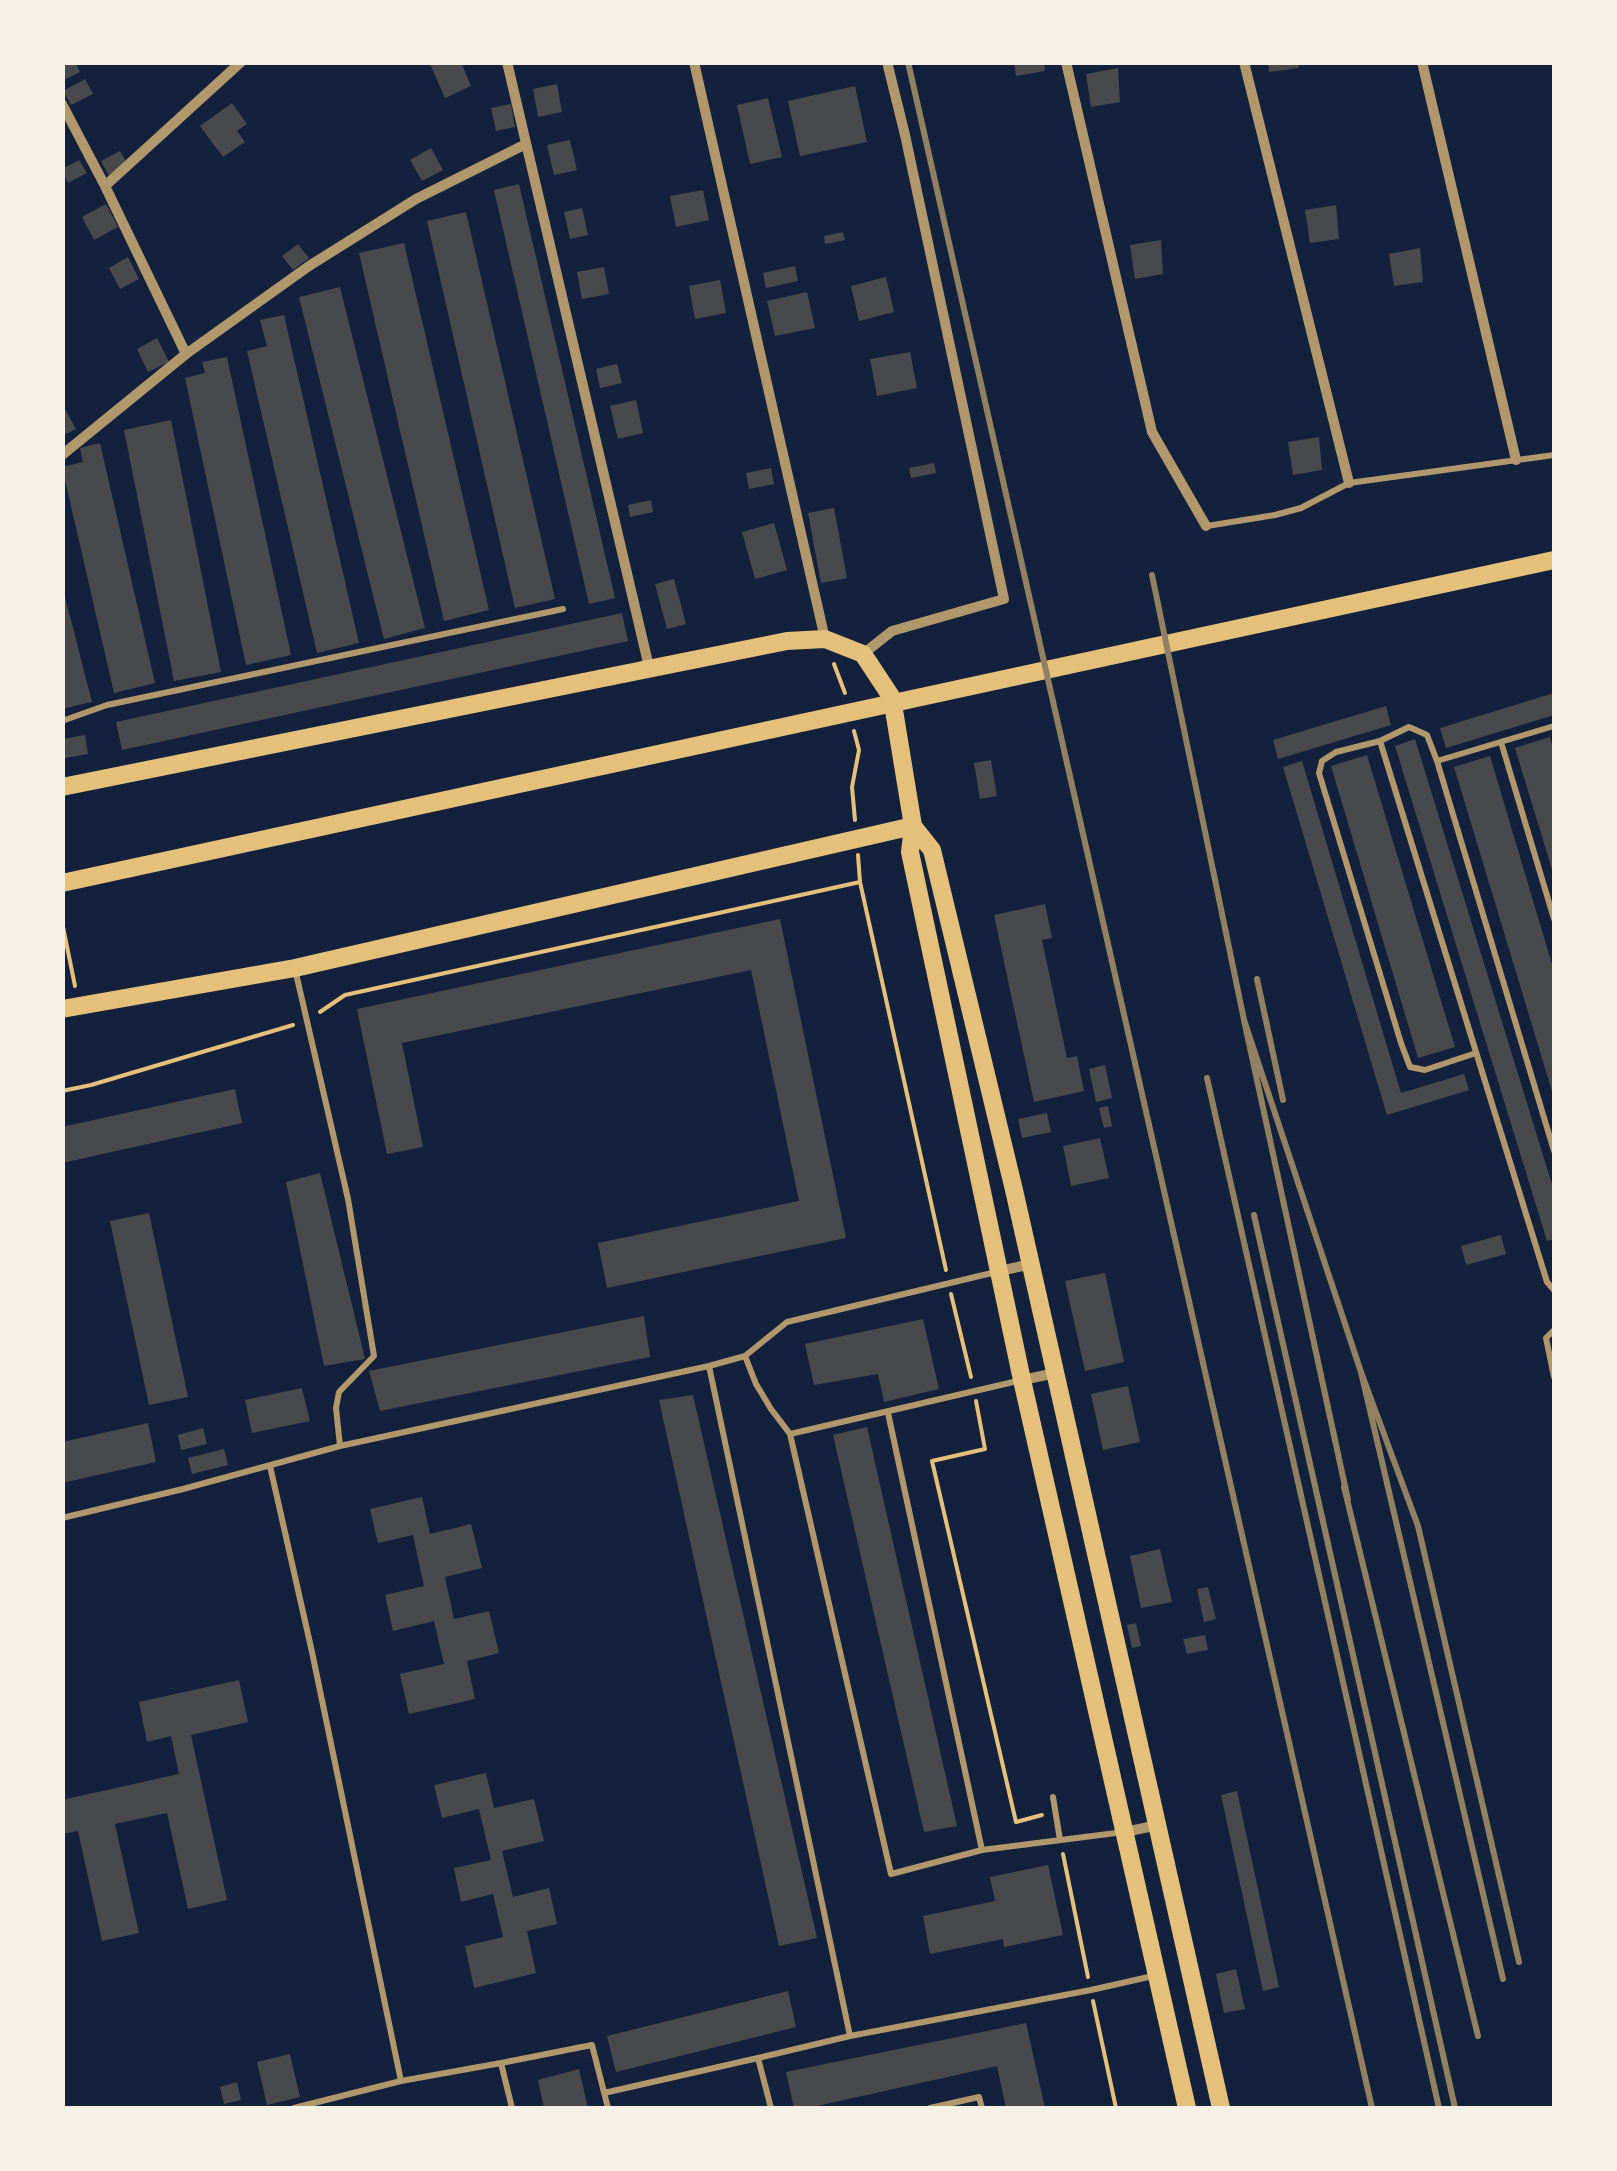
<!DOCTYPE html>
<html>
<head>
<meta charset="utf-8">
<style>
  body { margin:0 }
  #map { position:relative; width:1617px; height:2171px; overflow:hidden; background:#14213d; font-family:Inter,sans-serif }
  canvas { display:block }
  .frame { position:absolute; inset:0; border:65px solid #f6f1e7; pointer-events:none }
</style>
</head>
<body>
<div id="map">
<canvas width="1617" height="2171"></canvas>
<div class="frame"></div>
</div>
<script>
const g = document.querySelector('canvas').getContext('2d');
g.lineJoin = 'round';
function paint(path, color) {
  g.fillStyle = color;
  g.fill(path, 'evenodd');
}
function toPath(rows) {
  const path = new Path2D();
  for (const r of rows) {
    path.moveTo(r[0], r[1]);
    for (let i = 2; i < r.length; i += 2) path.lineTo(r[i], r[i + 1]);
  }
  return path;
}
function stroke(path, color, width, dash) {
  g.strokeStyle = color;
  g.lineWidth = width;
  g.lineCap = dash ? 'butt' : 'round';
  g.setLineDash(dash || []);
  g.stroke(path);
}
const building = toPath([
  [68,62,75,62,80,72,62,81,62,65],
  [434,62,461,62,471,86,445,98,430,64],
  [1014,62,1044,62,1045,71,1016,76],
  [1268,62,1298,62,1299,68,1269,72],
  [1118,68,1120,102,1091,107,1086,74],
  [85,79,93,94,71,105,63,91],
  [557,84,562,112,538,117,533,89],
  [855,86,867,142,800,156,788,101],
  [768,98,782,157,750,164,737,105],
  [232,103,247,124,237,131,245,142,223,157,200,126],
  [511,104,515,127,496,131,491,108],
  [570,140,577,170,554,175,547,145],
  [431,148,443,170,422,181,410,160],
  [120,151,128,165,109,176,101,161],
  [79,160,87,173,68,183,62,169],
  [519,184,615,598,589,604,494,190],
  [703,190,709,220,676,227,670,196],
  [106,204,118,227,94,240,82,217],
  [1336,205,1339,239,1310,243,1305,210],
  [582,208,588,235,570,239,564,212],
  [466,212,555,599,515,608,427,221],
  [843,232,845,240,825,244,824,236],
  [1161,240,1163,274,1135,279,1130,245],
  [404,243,489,610,444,621,359,253],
  [298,244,309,258,293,270,282,256],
  [1420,248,1423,282,1394,286,1389,254],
  [128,257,139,279,120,289,109,268],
  [795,266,798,281,766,288,763,273],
  [604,267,609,294,582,299,577,272],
  [886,277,894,312,859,321,851,286],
  [720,280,726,313,695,319,689,286],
  [340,287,425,628,384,639,299,297],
  [807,292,815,328,775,336,767,301],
  [284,315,359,643,317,653,247,351,267,346,260,320],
  [157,338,169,362,148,372,137,349],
  [910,352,917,388,877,396,870,359],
  [227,357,291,655,246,665,185,378,205,373,202,362],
  [617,364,622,383,600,388,596,369],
  [636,400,643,433,618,439,610,406],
  [65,409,76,429,62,436,62,411],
  [171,420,221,672,174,681,124,430],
  [1319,437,1322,470,1293,475,1288,442],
  [100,443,155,683,114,693,62,467,83,462,80,448],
  [934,463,936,473,911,478,909,468],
  [771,468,774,484,749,489,746,473],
  [651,500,653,512,630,517,628,505],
  [834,508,847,578,821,583,808,513],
  [774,523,787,570,755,579,742,532],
  [674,579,686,624,667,629,655,584],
  [62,585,92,702,62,709],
  [622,613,628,641,122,750,116,722],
  [1554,693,1554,715,1446,748,1440,728],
  [1386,706,1391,725,1278,759,1273,740],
  [85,735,88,754,65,758,62,739],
  [1550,737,1554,753,1554,876,1515,748],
  [1415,739,1554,1191,1554,1239,1547,1241,1395,746],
  [1367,755,1455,1047,1418,1058,1331,766],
  [1490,756,1554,971,1554,1098,1454,767],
  [991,760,997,796,980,799,974,763],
  [1302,761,1401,1093,1464,1074,1469,1090,1387,1115,1283,767],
  [1045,904,1052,938,1042,940,1067,1058,1077,1056,1084,1091,1034,1102,994,915],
  [780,919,846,1238,607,1288,598,1243,799,1201,751,970,402,1043,423,1147,387,1154,357,1009],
  [1105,1065,1112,1098,1096,1102,1089,1069],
  [235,1089,242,1123,62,1163,62,1127],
  [1108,1106,1112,1126,1104,1128,1099,1108],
  [1047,1113,1051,1132,1022,1138,1018,1119],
  [1100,1138,1109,1178,1071,1186,1063,1146],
  [320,1173,365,1359,324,1366,286,1182],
  [149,1213,188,1397,149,1405,110,1221],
  [1501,1235,1506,1254,1466,1265,1461,1246],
  [1105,1273,1124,1362,1085,1371,1065,1281],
  [644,1316,650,1357,380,1411,369,1371],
  [923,1319,939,1389,884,1402,878,1374,814,1385,805,1344],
  [1128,1386,1140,1442,1103,1450,1091,1394],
  [302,1388,310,1421,252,1433,245,1400],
  [693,1395,817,1938,779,1946,659,1400],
  [148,1423,156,1462,62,1483,62,1442],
  [867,1427,957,1826,924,1832,833,1435],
  [203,1428,207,1444,181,1450,178,1435],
  [224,1449,228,1465,192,1474,188,1458],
  [422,1497,430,1534,471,1524,482,1568,445,1577,454,1619,489,1611,499,1653,467,1661,475,1699,409,1714,400,1674,444,1664,434,1621,393,1631,385,1595,424,1586,413,1535,378,1543,370,1509],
  [1160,1549,1172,1602,1141,1608,1130,1556],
  [1208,1587,1216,1619,1204,1622,1197,1589],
  [1136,1623,1141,1646,1132,1648,1127,1625],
  [1205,1635,1208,1650,1187,1654,1183,1639],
  [239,1680,248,1722,191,1735,227,1900,188,1909,167,1813,115,1824,139,1933,102,1941,78,1831,62,1834,62,1800,179,1774,171,1736,147,1742,139,1702],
  [486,1773,494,1808,534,1799,544,1841,502,1851,513,1897,549,1888,557,1924,527,1931,536,1973,474,1988,465,1946,503,1937,493,1894,461,1902,454,1868,491,1860,479,1809,442,1818,434,1785],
  [1237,1791,1279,1987,1263,1991,1221,1795],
  [1048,1865,1063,1935,1004,1947,1003,1939,930,1954,923,1916,995,1901,990,1877],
  [1236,1969,1245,2009,1224,2013,1216,1974],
  [788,1991,796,2027,616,2072,607,2036],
  [1026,2023,1045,2108,1006,2108,997,2066,808,2108,794,2108,786,2072],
  [290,2054,300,2097,267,2105,257,2062],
  [579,2069,588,2108,544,2108,538,2080],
  [237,2082,241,2100,224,2104,220,2087]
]);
const path = toPath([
  [834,664,845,693],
  [854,731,859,750,852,787,855,820],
  [860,882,946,1270],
  [62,922,75,986],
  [320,1012,345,995,860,882,858,855],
  [62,1091,91,1085,293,1025],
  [951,1294,971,1377],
  [976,1401,985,1449,932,1461,1016,1822,1042,1815],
  [1063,1854,1088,1977],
  [1093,2001,1116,2108]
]);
const service = toPath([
  [1207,526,1275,515,1301,508,1349,483,1554,455],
  [62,721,107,705,563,609],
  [1380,741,1336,752,1322,761,1319,773,1401,1043,1410,1067,1425,1070,1476,1053],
  [1501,742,1554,919],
  [1437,761,1554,726],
  [1554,1151,1437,761,1427,735,1409,727,1380,741,1547,1282,1554,1290],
  [1554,1330,1546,1338,1554,1377],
  [745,1356,787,1322,996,1272],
  [709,1366,850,2036,1091,1990,1153,1976],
  [888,1413,982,1850],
  [790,1434,891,1874,982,1850,1124,1832],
  [340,1446,709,1366,745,1356,756,1384,771,1409,790,1434,1022,1380],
  [270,1466,312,1652,401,2081,501,2063,512,2108],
  [62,1518,183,1489,340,1446,336,1408,339,1392,374,1356,348,1199,295,969],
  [1053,1797,1060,1840],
  [501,2063,592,2045,608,2108],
  [604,2093,758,2058],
  [294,2108,401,2081],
  [771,2108,758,2058,850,2036],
  [930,2108,979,2097,982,2108]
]);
const minor = toPath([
  [507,62,649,667],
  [694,62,825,639],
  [1066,62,1152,432,1206,526],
  [1244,62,1349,483],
  [1422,62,1516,460],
  [62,104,105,186,186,354],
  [105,186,241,62],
  [62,455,186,354,309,266,416,199,526,144],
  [863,654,892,631,1004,599,905,135,887,62],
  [1000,1271,1031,1264],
  [1022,1380,1056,1373],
  [1125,1832,1158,1825]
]);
const secondary = toPath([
  [62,787,787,641,825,639,863,654,892,698,913,826,910,852,1022,1380,1187,2108],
  [913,826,932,850,1014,1190,1221,2108],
  [62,1009,295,968,913,826]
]);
const primary = toPath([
  [62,883,1554,560]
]);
const rail = toPath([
  [908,62,1372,2108],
  [1152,575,1244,1020],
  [1257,979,1283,1100],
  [1207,1078,1439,2108],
  [1254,1215,1455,2108],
  [1344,1487,1478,2036],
  [1348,1500,1244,1020,1361,1372],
  [1503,1979,1361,1372,1418,1526,1519,1962]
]);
paint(building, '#48494c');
stroke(path, '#e5c07b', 4);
stroke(service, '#b1986c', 6);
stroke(minor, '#b1986c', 10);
stroke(secondary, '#e5c07b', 18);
stroke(primary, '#e5c07b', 18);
stroke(rail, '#918062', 6);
</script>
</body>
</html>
